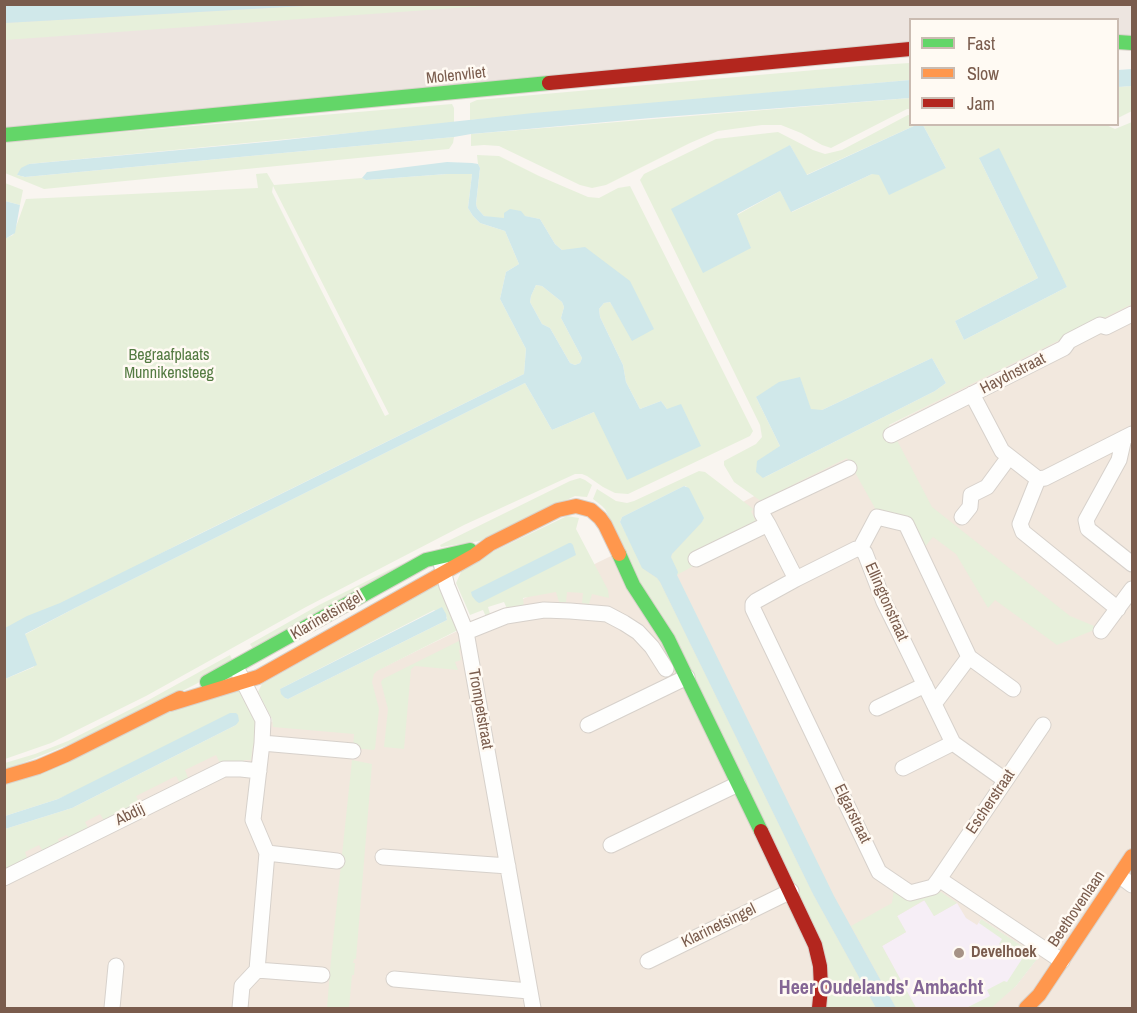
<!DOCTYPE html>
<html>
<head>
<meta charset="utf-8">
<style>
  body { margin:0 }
  #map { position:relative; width:1137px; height:1013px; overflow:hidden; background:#f9f5f0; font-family:"Archivo Narrow",sans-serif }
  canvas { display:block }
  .frame { position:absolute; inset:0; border:6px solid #7a5c4d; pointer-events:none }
  .legend { position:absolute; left:909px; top:18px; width:210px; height:108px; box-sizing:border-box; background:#fffaf3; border:2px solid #cabbb1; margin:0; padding:8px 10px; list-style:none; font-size:18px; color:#7a5c4d }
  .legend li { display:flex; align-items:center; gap:12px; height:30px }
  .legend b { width:30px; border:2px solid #cabbb1 }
</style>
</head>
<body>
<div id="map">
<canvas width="1137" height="1013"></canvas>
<div class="frame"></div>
<ul class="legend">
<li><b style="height:8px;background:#63d668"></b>Fast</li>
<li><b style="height:8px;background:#ff974d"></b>Slow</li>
<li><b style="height:8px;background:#b3261e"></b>Jam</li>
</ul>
</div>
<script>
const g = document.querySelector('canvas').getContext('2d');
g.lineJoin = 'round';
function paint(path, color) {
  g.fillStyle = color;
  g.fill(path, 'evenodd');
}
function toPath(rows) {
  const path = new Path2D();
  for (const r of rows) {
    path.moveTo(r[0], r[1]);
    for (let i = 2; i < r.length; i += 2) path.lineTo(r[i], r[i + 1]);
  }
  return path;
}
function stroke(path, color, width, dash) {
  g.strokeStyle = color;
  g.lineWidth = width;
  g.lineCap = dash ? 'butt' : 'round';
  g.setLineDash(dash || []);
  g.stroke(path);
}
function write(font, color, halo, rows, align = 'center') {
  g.font = font + ' "Archivo Narrow",sans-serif';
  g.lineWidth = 5;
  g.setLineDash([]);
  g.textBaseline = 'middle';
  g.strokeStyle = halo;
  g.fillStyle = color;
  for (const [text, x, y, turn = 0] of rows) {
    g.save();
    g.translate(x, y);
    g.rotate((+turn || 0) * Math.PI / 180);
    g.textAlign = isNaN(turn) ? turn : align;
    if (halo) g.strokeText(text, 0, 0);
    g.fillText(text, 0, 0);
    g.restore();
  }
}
const residential = toPath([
  [1132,299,1132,1008,5,1008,5,852,609,557,716,516]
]);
const industrial = toPath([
  [222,4,1132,5,1132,35,1118,35,1118,20,910,20,910,46,5,134,5,19]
]);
const education = toPath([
  [925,900,934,916,957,903,966,918,977,925,981,919,1037,956,1037,959,1016,986,990,1008,916,1008,882,946,906,932,897,916]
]);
const green = toPath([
  [322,5,498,5,5,40,4,23],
  [910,63,910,80,470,120,470,103,477,100,860,66],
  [1132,86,1132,111,1118,118,1118,87],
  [910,98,910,109,907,109,831,148,822,145,801,133,781,125,762,125,718,131,690,143,606,185,592,188,580,185,499,146,484,145,471,146,471,134],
  [452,104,454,108,454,123,29,164,17,175,25,177,454,137,453,143,449,149,44,189,5,173,5,142],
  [908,115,910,115,910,124,916,125,806,175,790,145,737,215,780,191,792,212,872,174,946,168,923,125,1104,124,1115,129,1132,122,1132,304,889,425,932,507,1070,616,1099,628,1057,645,995,600,988,608,956,554,933,537,923,549,908,517,876,510,847,458,764,499,765,504,734,482,724,465,724,461,756,444,762,437,760,425,640,180,644,174,716,139,778,132,813,150,825,154,842,150],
  [979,158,1067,287,964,340,955,321,1038,278],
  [932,358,946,383,935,391,763,478,780,446,756,397,811,410,822,410],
  [477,155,499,156,539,176,588,197,599,198,618,188,630,186,747,419,753,431,750,436,628,494,615,493,603,487,587,476,582,474,575,474,464,525,306,607,146,696,51,743,5,759,5,679,34,667,24,635,77,607,525,383,552,430,594,412,667,409,661,401,640,409,626,382,623,365,600,317,599,309,604,303,610,302,615,310,654,329,555,244,540,219,524,216,500,219,484,216,477,208,476,204,480,168,478,164],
  [267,173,274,185,362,178,366,180,447,174,472,174,468,208,473,216,480,223,505,231,519,264,506,272,500,299,526,349,524,374,187,540,5,634,4,239,13,235,26,199,258,188,256,174],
  [273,186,389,414,385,416,313,274,272,192],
  [5,183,23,190,20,205,5,201],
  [536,285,542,286,562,302,564,307,561,318,582,358,580,363,575,365,570,363,550,328,542,324,530,302,531,296],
  [699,471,705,472,752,508,753,510,751,511,758,525,750,525,749,524,698,549,699,553,695,565,677,575,671,557,672,554,703,520,686,486,684,486,622,517,620,522,645,570,657,578,660,582,813,894,876,1008,826,1008,828,990,651,604,605,509,602,506,593,499,597,489,616,501,627,503,634,501],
  [580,478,585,480,592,485,587,497,575,496,480,541,441,547,440,545,570,481],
  [567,516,579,518,576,529,608,590,609,598,592,594,589,604,582,603,583,593,567,592,566,602,559,602,556,592,523,598,524,608,508,611,504,602,488,607,491,617,487,619,483,610,470,615,456,583,461,572,459,568],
  [405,562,255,652,250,644,319,605],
  [438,584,458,630,377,671,374,674,372,682,379,709,375,749,373,750,353,748,354,734,273,727,272,719,258,692,262,684],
  [434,610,447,617,447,620,288,699,285,698,280,689],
  [459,641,460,642,461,649,459,650,461,660,455,662,458,670,415,666,411,669,404,749,384,747,388,709,381,682,383,679],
  [230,655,234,663,196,684,105,730,5,770,5,763,35,754,68,741,145,702],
  [240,690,258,721,256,744,253,745,251,760,244,760,244,764,221,765,216,755,185,770,188,778,180,783,176,776,136,796,139,802,121,811,105,822,100,814,85,822,89,830,70,840,67,835,58,839,59,842,49,847,44,853,39,845,25,852,28,861,5,872,5,829,72,808,238,724,58,799,5,816,5,783,195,699],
  [352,760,372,764,356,959,354,959,353,963,355,963,354,975,352,975,349,1008,327,1008,331,959],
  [894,889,910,900,941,892,957,903,934,916,924,900,897,916,906,932,882,946,916,1008,896,1008,851,926,892,903],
  [981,919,1037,956,1037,959,1016,986,991,1008,966,1008,990,996,987,990,1004,981,1007,982,1022,959,999,944,1002,939,979,923]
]);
const water = toPath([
  [4,5,5,4,322,5,5,23],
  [1132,69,1132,86,1118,87,1118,70],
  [910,80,910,98,651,118,471,134,454,137,25,177,17,175,21,168,29,164,276,141,533,113],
  [916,125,923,125,946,168,889,195,879,175,872,174,791,212,780,191,737,214,751,248,703,273,671,209,790,145,807,175],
  [999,148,1067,287,964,340,955,321,1038,278,979,158],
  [447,162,472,163,478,164,480,168,476,204,477,208,484,216,504,218,504,213,510,209,521,211,525,216,540,219,555,244,562,250,585,247,630,281,654,329,632,341,610,302,604,303,599,309,600,317,623,365,626,382,640,409,661,401,667,409,681,404,701,446,627,480,594,412,552,430,525,383,77,607,25,634,37,665,5,679,5,628,27,616,60,603,524,374,526,349,500,299,506,272,519,264,505,231,480,223,473,216,468,208,472,174,447,174,366,180,362,178,367,172],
  [536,285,542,286,562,302,564,307,561,318,582,358,580,363,575,365,570,363,550,328,542,324,530,302,531,296],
  [5,201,20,205,15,233,5,239],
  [932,358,946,383,935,391,763,478,756,472,757,461,780,446,756,397,779,382,800,377,811,409,822,410],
  [684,486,689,488,704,518,702,522,672,554,671,557,678,572,677,575,834,896,896,1008,876,1008,813,894,660,582,657,578,642,568,621,524,620,522,622,517],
  [569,543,571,543,573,545,576,555,482,602,479,603,476,601,472,596,471,592],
  [442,607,446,614,447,620,288,699,285,698,281,694,280,689],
  [230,713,236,713,238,715,239,721,236,725,72,808,5,829,5,816,58,799]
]);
const street = toPath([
  [972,394,1002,451,1038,479,1045,478,1132,434],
  [891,435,1064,348,1069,341,1100,325,1106,327,1132,314],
  [1124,438,1119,460,1086,520,1088,529,1132,564],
  [1038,479,1020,524,1023,532,1118,609],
  [962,517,970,507,971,495,987,487,1009,457],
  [860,549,856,549,796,579,756,601,753,604,753,609,879,872,910,893,933,887,939,879,1062,961],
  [696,559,768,524],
  [441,563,447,586,466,632,533,1008],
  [796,579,768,524,762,514,762,509,849,468],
  [1101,631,1132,589],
  [466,632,506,616,544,610,570,611,607,614,624,623,638,632,652,647,666,669],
  [239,673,263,720,262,743,253,820,267,853,257,970,242,986,240,1008],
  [934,704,969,657],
  [877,708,925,685],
  [588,725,687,677],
  [262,743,353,751],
  [903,768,953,743],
  [1005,780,953,743,896,626,884,602,865,553,860,549,877,517,906,524,969,657,1013,689],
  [611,845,738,784],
  [267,853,337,861],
  [383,857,508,866],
  [1120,876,1132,885],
  [4,878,224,769,241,769,259,771],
  [939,879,1043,725],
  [648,961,791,891],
  [257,970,322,975],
  [394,979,529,991],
  [112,1008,116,966]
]);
const fast = toPath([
  [1118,42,1132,43],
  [4,135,549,83],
  [619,554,633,585,668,639,761,831],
  [207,682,426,560,470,550]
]);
const slow = toPath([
  [170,704,258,677,475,555,490,544,558,510,576,506,591,510,600,518,605,525,619,554],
  [4,777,38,767,66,755,180,698],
  [1026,1008,1039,995,1132,856]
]);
const jam = toPath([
  [549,83,910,49],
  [761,831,815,945,820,966,821,988,819,1008]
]);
const markers = [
  [959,953,6,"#a69286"]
];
const streetNames = [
  ["Molenvliet",456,76,-6],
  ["Haydnstraat",1013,374,-27],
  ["Ellingtonstraat",886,602,66],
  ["Klarinetsingel",327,616,-30],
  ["Trompetstraat",480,709,80],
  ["Escherstraat",991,802,-56],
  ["Elgarstraat",852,814,64],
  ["Abdij",130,815,-26],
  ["Beethovenlaan",1077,909,-56],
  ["Klarinetsingel",719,926,-26]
];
const parkNames = [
  ["Begraafplaats",169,356],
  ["Munnikensteeg",169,374]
];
const poiNames = [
  ["Develhoek",971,953]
];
const quarterNames = [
  ["Heer Oudelands' Ambacht",881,989]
];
paint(residential, '#f2e8de');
paint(industrial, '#ede5e0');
paint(education, '#f6eef6');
paint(green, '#e7f0db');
paint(water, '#d0e8ea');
stroke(street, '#d7d1cb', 17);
stroke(fast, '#d9d2cb', 16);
stroke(slow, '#d9d2cb', 16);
stroke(jam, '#d9d2cb', 16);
stroke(street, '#fefefd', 15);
stroke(fast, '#63d668', 14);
stroke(slow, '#ff974d', 14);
stroke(jam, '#b3261e', 14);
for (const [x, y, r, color] of markers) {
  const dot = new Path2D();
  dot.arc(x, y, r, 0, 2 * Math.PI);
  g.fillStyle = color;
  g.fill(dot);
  stroke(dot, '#fffaf3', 2);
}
write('16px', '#7a5c4d', '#fffaf3', streetNames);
write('16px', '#537a41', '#fffaf3', parkNames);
write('bold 16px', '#7a5c4d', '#fffaf3', poiNames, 'left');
write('bold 20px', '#846695', '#fffaf3', quarterNames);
</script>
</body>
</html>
